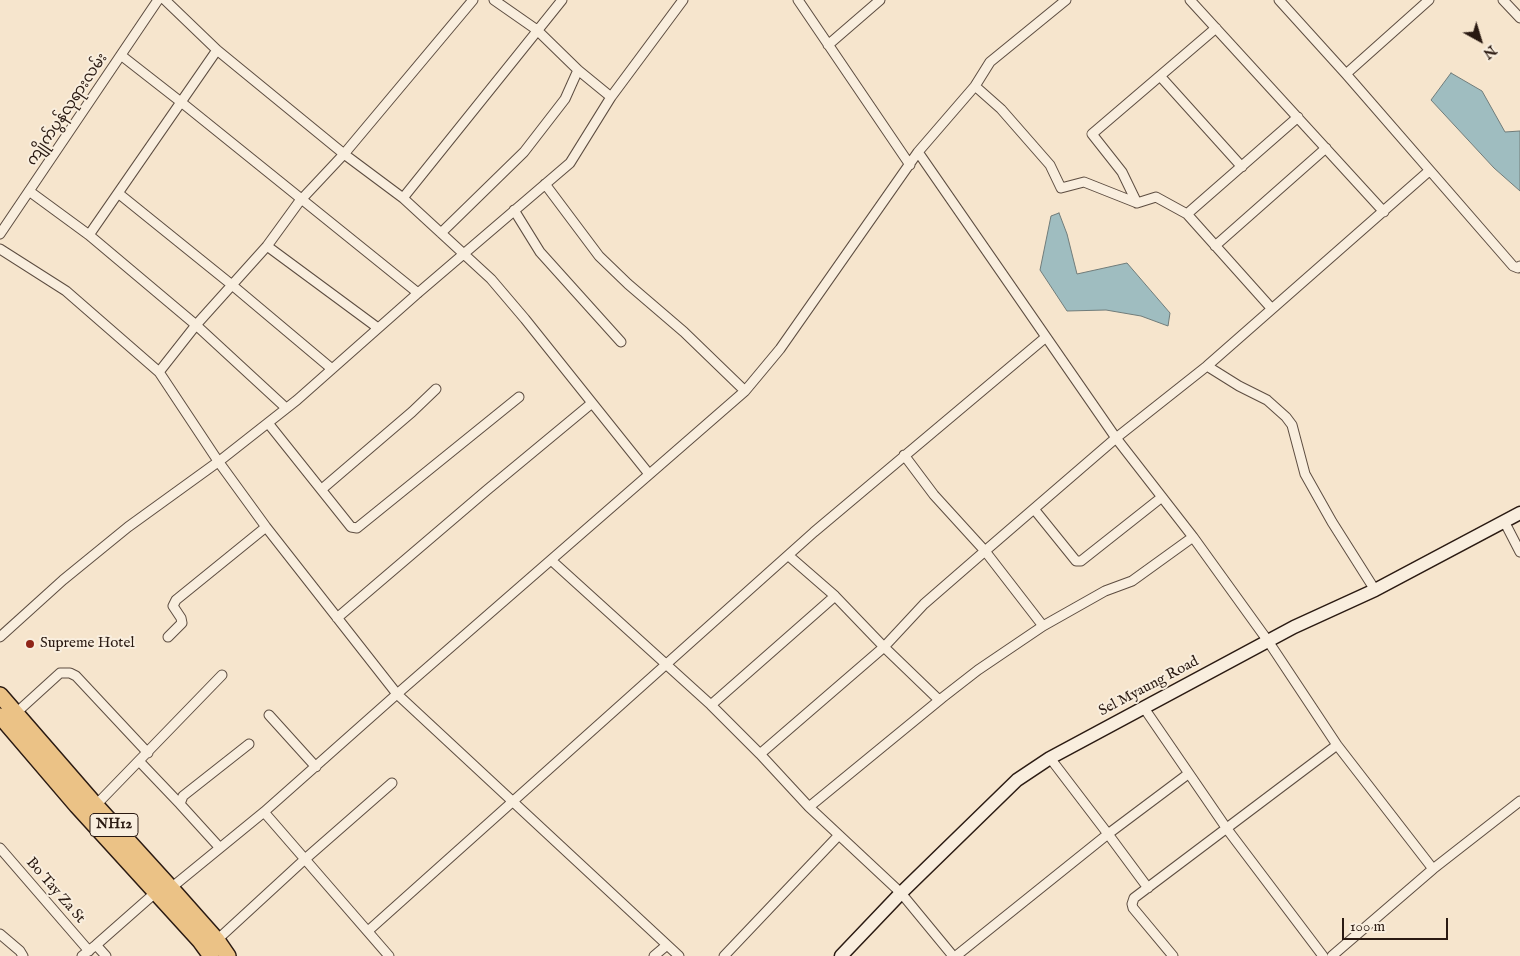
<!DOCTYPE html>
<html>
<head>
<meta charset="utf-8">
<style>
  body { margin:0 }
  #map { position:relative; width:1520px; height:956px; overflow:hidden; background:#f6e5cd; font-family:"IM FELL English",serif }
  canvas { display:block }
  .north { position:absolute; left:1455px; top:15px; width:50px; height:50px; -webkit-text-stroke:4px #f9eede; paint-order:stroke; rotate:141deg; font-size:14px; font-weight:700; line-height:20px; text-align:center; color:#2a1a12 }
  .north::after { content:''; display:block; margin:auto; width:18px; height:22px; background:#2a1a12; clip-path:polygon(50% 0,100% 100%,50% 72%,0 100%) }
  .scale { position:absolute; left:1342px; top:918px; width:106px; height:22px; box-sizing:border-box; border:2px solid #2a1a12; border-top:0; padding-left:6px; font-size:15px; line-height:18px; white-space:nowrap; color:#2a1a12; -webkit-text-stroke:4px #f9eede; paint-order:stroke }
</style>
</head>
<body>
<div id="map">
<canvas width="1520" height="956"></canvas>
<div class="north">N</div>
<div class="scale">100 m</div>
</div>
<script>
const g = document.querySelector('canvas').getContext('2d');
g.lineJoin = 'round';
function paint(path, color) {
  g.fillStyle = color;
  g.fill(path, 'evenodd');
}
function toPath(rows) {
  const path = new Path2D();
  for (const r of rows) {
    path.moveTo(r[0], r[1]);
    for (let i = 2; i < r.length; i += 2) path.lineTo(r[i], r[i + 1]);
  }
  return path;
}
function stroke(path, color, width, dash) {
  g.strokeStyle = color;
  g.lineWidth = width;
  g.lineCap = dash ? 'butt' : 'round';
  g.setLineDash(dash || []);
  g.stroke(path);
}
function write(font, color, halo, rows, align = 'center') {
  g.font = font + ' "IM FELL English","Noto Sans Myanmar",serif';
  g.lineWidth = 4;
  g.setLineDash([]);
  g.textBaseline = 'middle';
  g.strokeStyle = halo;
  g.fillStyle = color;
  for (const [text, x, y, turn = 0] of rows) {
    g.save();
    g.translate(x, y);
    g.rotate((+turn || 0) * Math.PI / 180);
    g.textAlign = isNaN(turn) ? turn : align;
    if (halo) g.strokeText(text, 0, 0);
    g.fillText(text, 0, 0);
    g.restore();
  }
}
const water = toPath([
  [1451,73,1482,91,1505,132,1520,131,1520,191,1494,168,1431,100,1451,73],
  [1059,213,1067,234,1077,274,1127,263,1170,313,1168,326,1141,316,1106,310,1067,311,1040,270,1051,216,1059,213]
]);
const street = toPath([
  [165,0,217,50,344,154,403,198,491,279,525,319,649,474],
  [494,0,537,30,578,70,611,97],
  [798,0,910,165],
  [1190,0,1384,212],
  [1279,0,1346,74,1513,266,1518,268,1520,266],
  [1503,0,1520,18],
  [1216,28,1092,134,1122,172,1137,203,1156,197,1187,214,1272,309],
  [828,45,880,0],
  [122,56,186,106,418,293],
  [1346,74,1429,0],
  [1160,76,1242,167],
  [975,86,1001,109,1050,165,1061,188,1084,182,1137,203],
  [918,152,1116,438,1193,537,1268,641,1337,745,1433,869],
  [545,184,599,256,628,284,684,332,745,391],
  [29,191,89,235,196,325,286,408],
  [118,193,232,285,332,369],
  [403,198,562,0],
  [514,210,540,252,621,342],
  [1187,214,1298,117],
  [441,233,524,152,565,99,578,70],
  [0,234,158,0],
  [89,235,217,50],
  [267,246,378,328],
  [1215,246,1326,148],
  [0,249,66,291,159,372,218,461,266,527,397,694,679,956],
  [1207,366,1239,386,1267,400,1286,417,1292,425,1305,474,1332,522,1375,590],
  [159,372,196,325,267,246,299,202,344,154,473,0],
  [268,423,351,527,357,528,519,397],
  [904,455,934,495,985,551,1043,626],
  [322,489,412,412,436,389],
  [1034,509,1076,561,1081,561,1162,497],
  [1504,521,1520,552],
  [789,556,835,596,884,647,939,700],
  [551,560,711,705,760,754,809,807,901,893,953,956],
  [337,618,487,490,592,403],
  [0,637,63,580,128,527,222,459,297,400,418,293,570,163,611,97,683,0],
  [168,637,182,623,181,618,173,606,176,600,266,527],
  [711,705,835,596],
  [1144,708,1227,829,1323,956],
  [16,713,60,673,70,673,76,676,148,753],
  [269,715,316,767],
  [760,754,884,647,924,604,985,551,1116,438,1207,366,1429,171],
  [1050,758,1108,834,1148,888],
  [139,761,180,804],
  [96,805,222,675],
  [809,807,942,698,978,670,1043,626,1105,591,1132,581,1193,537],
  [264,812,389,956],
  [0,848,89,951],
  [220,848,180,804,183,796,249,744],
  [368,931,814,532,1046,337],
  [0,934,20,951,23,956],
  [217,940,304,860,392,783],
  [96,945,106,956],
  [82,956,96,945,155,893,171,888,264,812,397,694,745,391,780,349,918,152,975,86,990,62,1066,0],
  [654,956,667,945],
  [724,956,839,835],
  [956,956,1108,834,1188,774],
  [1173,956,1133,908,1132,904,1134,898,1337,745],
  [1332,956,1433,869,1520,801]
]);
const secondary = toPath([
  [841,956,901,893,1017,780,1050,758,1294,627,1375,590,1520,513]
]);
const highway = toPath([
  [0,695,92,801,171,888,217,940,228,956],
  [0,716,77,806,200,941,211,956]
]);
const markers = [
  [30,644,5,"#8f2418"]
];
const shields = [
  [114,825,48]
];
const shieldNames = [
  ["NH12",114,825]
];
const streetNames = [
  ["ကျိုက်ပွန်လုရားလမ်း",68,110,-56],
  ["Sel Myaung Road",1149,687,-28],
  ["Bo Tay Za St",55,891,49]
];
const poiNames = [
  ["Supreme Hotel",40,644]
];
paint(water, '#9fbdc0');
stroke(water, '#707c7a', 1);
stroke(street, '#5d4d41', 11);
stroke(secondary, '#2a1a12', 15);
stroke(highway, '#2a1a12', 18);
stroke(street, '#f9eede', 9);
stroke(secondary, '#f9eede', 12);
stroke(highway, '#ebc286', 15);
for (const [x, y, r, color] of markers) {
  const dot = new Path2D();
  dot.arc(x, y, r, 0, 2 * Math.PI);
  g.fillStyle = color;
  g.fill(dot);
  stroke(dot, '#f9eede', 2);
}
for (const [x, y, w] of shields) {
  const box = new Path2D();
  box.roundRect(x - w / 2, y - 11.5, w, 23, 4);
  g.fillStyle = '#f9eede';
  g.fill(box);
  stroke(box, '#2a1a12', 1);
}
write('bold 14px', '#2a1a12', null, shieldNames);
write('15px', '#2a1a12', '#f9eede', streetNames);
write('15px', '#2a1a12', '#f9eede', poiNames, 'left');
</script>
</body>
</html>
